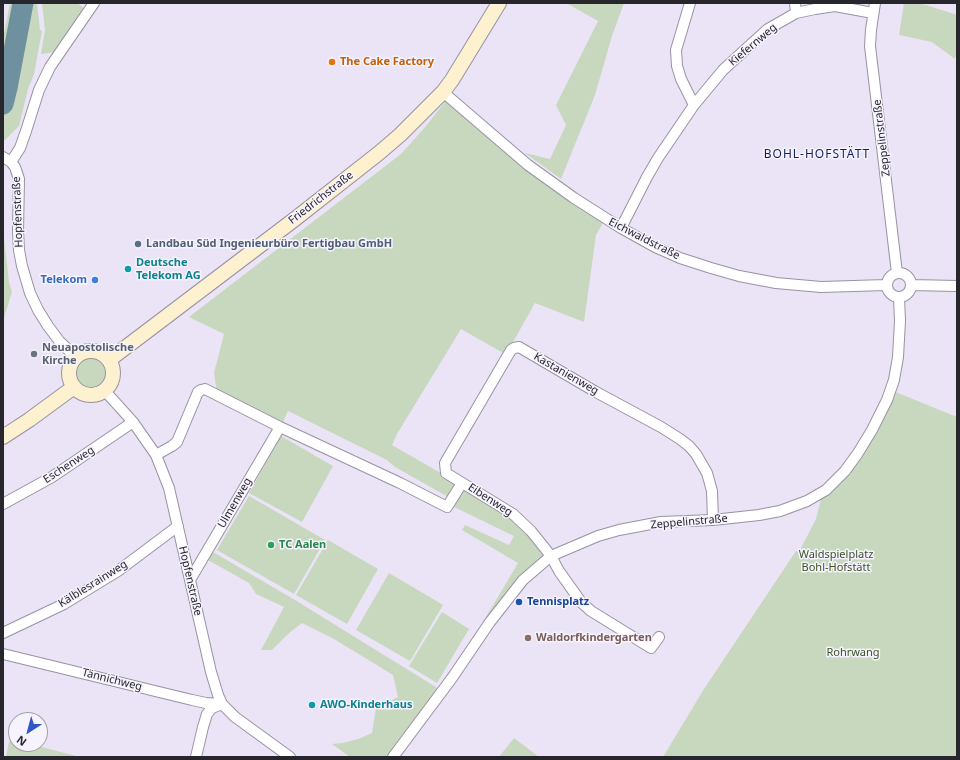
<!DOCTYPE html>
<html>
<head>
<meta charset="utf-8">
<style>
  body { margin:0 }
  #map { position:relative; width:960px; height:760px; overflow:hidden; background:#eae4f6; font-family:"Noto Sans",sans-serif }
  canvas { display:block }
  .frame { position:absolute; inset:0; border:4px solid #28262d; pointer-events:none }
  .north { position:absolute; left:8px; top:712px; width:40px; height:40px; box-sizing:border-box; background:#f6f3fe; border:1px solid #a4a1aa; border-radius:50%; rotate:216deg; font-size:11px; font-weight:700; line-height:16px; text-align:center; color:#28262d }
  .north::after { content:''; display:block; margin:auto; width:14px; height:18px; background:#3057c6; clip-path:polygon(50% 0,100% 100%,50% 72%,0 100%) }
</style>
</head>
<body>
<div id="map">
<canvas width="960" height="760"></canvas>
<div class="frame"></div>
<div class="north">N</div>
</div>
<script>
const g = document.querySelector('canvas').getContext('2d');
g.lineJoin = 'round';
function paint(path, color) {
  g.fillStyle = color;
  g.fill(path, 'evenodd');
}
function toPath(rows) {
  const path = new Path2D();
  for (const r of rows) {
    if (r.length === 3) {
      path.moveTo(r[0] + r[2], r[1]);
      path.arc(r[0], r[1], r[2], 0, 2 * Math.PI);
      continue;
    }
    path.moveTo(r[0], r[1]);
    for (let i = 2; i < r.length; i += 2) path.lineTo(r[i], r[i + 1]);
  }
  return path;
}
function stroke(path, color, width, dash) {
  g.strokeStyle = color;
  g.lineWidth = width;
  g.lineCap = dash ? 'butt' : 'round';
  g.setLineDash(dash || []);
  g.stroke(path);
}
function write(font, color, halo, rows, align = 'center') {
  g.font = font + ' "Noto Sans",sans-serif';
  g.lineWidth = 3;
  g.setLineDash([]);
  g.textBaseline = 'middle';
  g.strokeStyle = halo;
  g.fillStyle = color;
  for (const [text, x, y, turn = 0] of rows) {
    g.save();
    g.translate(x, y);
    g.rotate((+turn || 0) * Math.PI / 180);
    g.textAlign = isNaN(turn) ? turn : align;
    if (halo) g.strokeText(text, 0, 0);
    g.fillText(text, 0, 0);
    g.restore();
  }
}
const green = toPath([
  [10,3,37,3,40,30,42,31,34,74,28,89,19,126,3,142,3,38],
  [42,3,77,3,85,9,57,52,41,54,45,30],
  [566,3,598,3,600,4,601,3,624,3,612,36,595,95,561,179,525,153,550,159,566,125,556,105,598,21],
  [904,3,917,3,926,5,957,15,957,50,955,59,932,42,899,35],
  [448,98,604,221,596,235,584,322,535,303,513,342,514,345,505,354,461,329,397,434,392,445,458,483,450,498,395,467,387,460,288,411,282,424,217,393,214,373,224,334,189,317,401,154,426,126],
  [3,229,9,282,12,292,3,321],
  [91,372,18],
  [893,391,957,417,957,757,663,757,704,689,796,551,799,552,816,519,821,499,842,480],
  [281,436,333,466,302,522,249,493],
  [464,487,506,514,519,525,546,555,485,623,483,622,518,563,462,530,465,525,509,545,514,536,452,506],
  [249,496,325,540,294,594,217,550],
  [328,540,378,569,347,624,296,595],
  [213,552,295,600,439,689,389,757,350,757,332,744,343,743,358,739,372,733,376,708,398,697,393,675,334,639,302,623,288,634,272,650,261,650,284,607,256,594,249,583,208,560],
  [389,573,443,605,410,661,356,630],
  [442,612,469,629,437,683,409,666],
  [514,738,539,757,499,757],
  [11,739,16,741,16,744,30,744,80,757,6,757,9,742]
]);
const river = toPath([
  [3,104,7,88,23,3]
]);
const minor = toPath([
  [795,3,796,13],
  [875,3,871,30,870,46,897,273],
  [443,92,528,165,574,198,621,228,655,247,680,258,711,268,739,276,776,283,821,287,886,285],
  [694,105,723,70,747,48,768,29,796,13,815,9,835,6,873,13],
  [3,157,11,162,15,167,19,179,18,231,19,250,22,266,30,293,38,310,48,326,60,342,76,357],
  [11,162,20,148,26,131,39,90,50,67,94,3],
  [621,228,647,177,658,158,694,105,681,79,677,66,676,50,690,3],
  [899,285,12],
  [911,285,957,286],
  [105,391,133,422,156,455,169,488,211,672,218,695,222,704,235,717,290,757],
  [156,455,172,446,177,442,198,392,201,390,205,389,280,427,400,483,447,507,462,483],
  [3,504,52,477,133,422],
  [190,580,280,427],
  [3,633,64,604,118,571,178,526],
  [659,637,651,648,591,611,581,602,559,571,551,556,531,531,513,514,446,473,445,463,511,350,514,348,519,347,596,392,661,427,680,439,689,446,696,454,707,473,712,491,713,520],
  [3,654,192,700,206,703,222,704],
  [196,757,203,727,207,714,212,708,222,704],
  [393,757,452,678,490,622,523,580,551,556,598,536,619,530,661,522,713,520,759,515,780,511,807,501,826,490,845,471,858,453,872,430,887,400,894,380,898,357,900,321,899,297]
]);
const secondary = toPath([
  [91,373,22],
  [109,360,295,219,379,153,400,135,443,92,452,80,499,3],
  [3,437,29,420,74,387]
]);
const markers = [
  [332,62,4,"#e8710a"],
  [138,244,4,"#5c6f8a"],
  [128,269,4,"#0f9aa8"],
  [95,280,4,"#3f7fe0"],
  [34,354,4,"#6b7280"],
  [271,545,4,"#2e9e5b"],
  [519,602,4,"#1a4fb4"],
  [528,638,4,"#8d6e63"],
  [312,705,4,"#0f9aa8"]
];
const streetNames = [
  ["Kiefernweg",753,45,-40],
  ["Zeppelinstraße",882,138,-97],
  ["Friedrichstraße",321,198,-38],
  ["Hopfenstraße",18,212,-92],
  ["Eichwaldstraße",644,239,27],
  ["Kastanienweg",566,374,30],
  ["Eschenweg",69,465,-33],
  ["Eibenweg",490,500,33],
  ["Ulmenweg",235,503,-60],
  ["Zeppelinstraße",689,522,-5],
  ["Hopfenstraße",190,581,77],
  ["Kälblesrainweg",93,584,-32],
  ["Tännichweg",112,680,14]
];
const foodNames = [
  ["The Cake Factory",340,62]
];
const serviceNames = [
  ["Landbau Süd Ingenieurbüro Fertigbau GmbH",146,244]
];
const cultureNames = [
  ["Deutsche",136,263],
  ["Telekom AG",136,276],
  ["AWO-Kinderhaus",320,705]
];
const shopNames = [
  ["Telekom",87,280]
];
const worshipNames = [
  ["Neuapostolische",42,348],
  ["Kirche",42,361]
];
const leisureNames = [
  ["TC Aalen",279,545]
];
const parkNames = [
  ["Waldspielplatz",836,555],
  ["Bohl-Hofstätt",836,568],
  ["Rohrwang",853,653]
];
const transitNames = [
  ["Tennisplatz",527,602]
];
const educationNames = [
  ["Waldorfkindergarten",536,638]
];
const neighbourhoodNames = [
  ["BOHL-HOFSTÄTT",817,155]
];
paint(green, '#c8d8be');
stroke(river, '#6e909f', 21);
stroke(minor, '#9892a3', 12);
stroke(secondary, '#9892a3', 16);
stroke(minor, '#fff', 10);
stroke(secondary, '#fef1cf', 14);
for (const [x, y, r, color] of markers) {
  const dot = new Path2D();
  dot.arc(x, y, r, 0, 2 * Math.PI);
  g.fillStyle = color;
  g.fill(dot);
  stroke(dot, '#f6f3fe', 1.5);
}
write('11px', '#28262d', '#f6f3fe', streetNames);
write('bold 11px', '#c56008', '#f6f3fe', foodNames, 'left');
write('bold 11px', '#4e5e75', '#f6f3fe', serviceNames, 'left');
write('bold 11px', '#0d838f', '#f6f3fe', cultureNames, 'left');
write('bold 11px', '#366cbe', '#f6f3fe', shopNames, 'right');
write('bold 11px', '#5b616d', '#f6f3fe', worshipNames, 'left');
write('bold 11px', '#27864d', '#f6f3fe', leisureNames, 'left');
write('11px', '#395125', '#f6f3fe', parkNames);
write('bold 11px', '#164399', '#f6f3fe', transitNames, 'left');
write('bold 11px', '#785e54', '#f6f3fe', educationNames, 'left');
g.letterSpacing = '1px';
write('12px', '#112459', '#f6f3fe', neighbourhoodNames);
g.letterSpacing = '0px';
</script>
</body>
</html>
